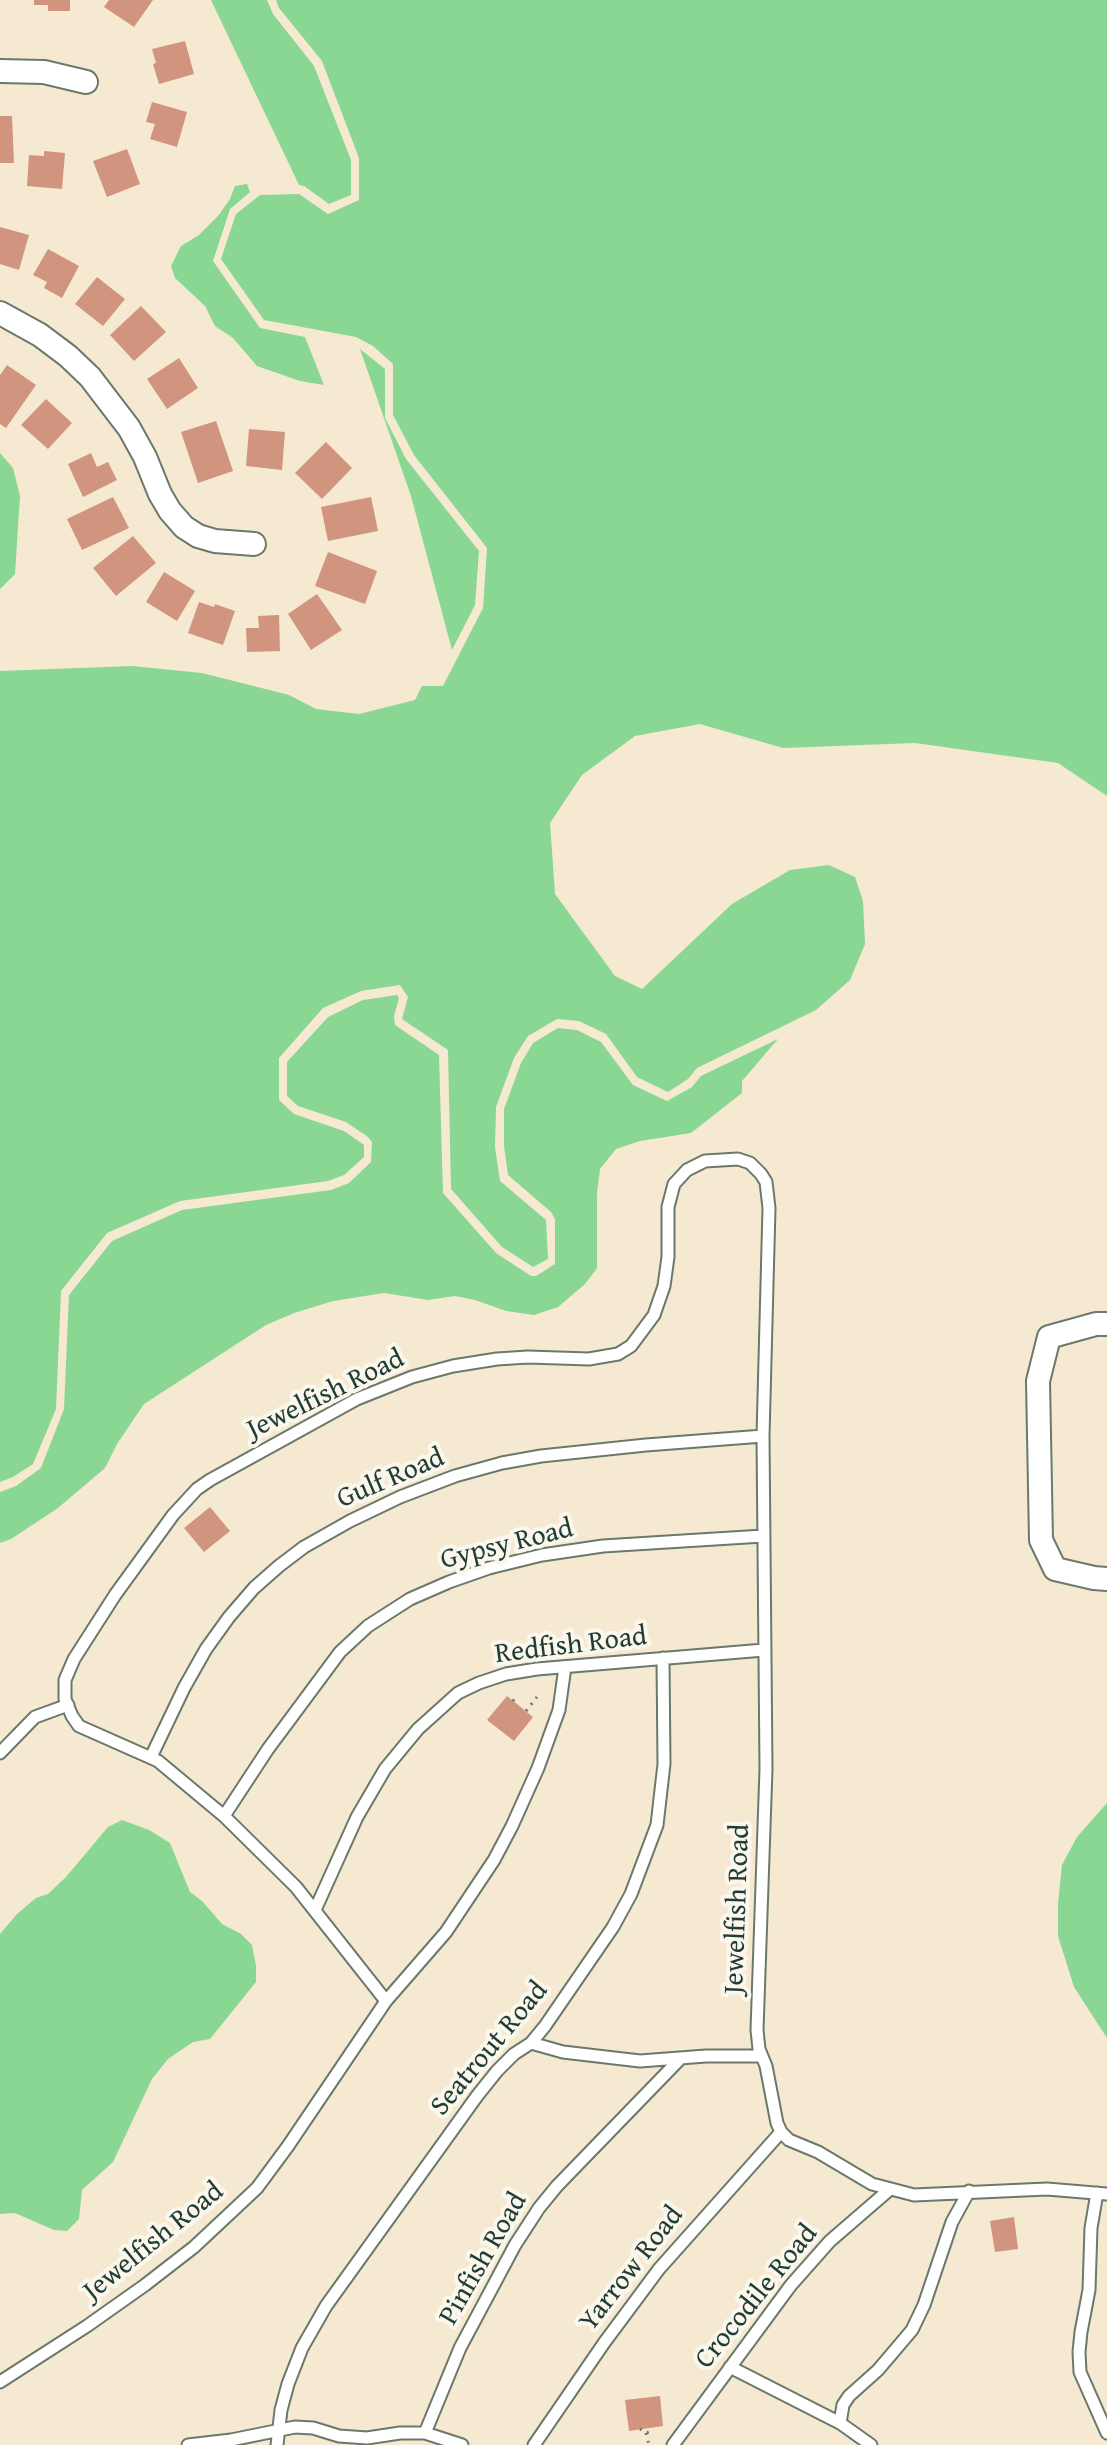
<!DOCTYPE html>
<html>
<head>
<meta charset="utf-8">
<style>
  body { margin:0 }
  canvas { display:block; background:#f5e9d1 }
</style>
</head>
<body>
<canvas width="1107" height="2445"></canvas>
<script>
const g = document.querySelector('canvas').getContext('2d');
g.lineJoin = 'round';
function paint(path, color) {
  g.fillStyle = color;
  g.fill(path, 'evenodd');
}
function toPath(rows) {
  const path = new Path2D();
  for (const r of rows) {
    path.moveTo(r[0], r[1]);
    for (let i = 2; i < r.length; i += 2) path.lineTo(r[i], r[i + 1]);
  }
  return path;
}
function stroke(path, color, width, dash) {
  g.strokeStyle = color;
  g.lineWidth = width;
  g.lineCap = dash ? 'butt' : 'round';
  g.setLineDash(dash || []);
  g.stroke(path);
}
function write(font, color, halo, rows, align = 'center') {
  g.font = font + ' "Gentium Book Plus",serif';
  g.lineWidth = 8;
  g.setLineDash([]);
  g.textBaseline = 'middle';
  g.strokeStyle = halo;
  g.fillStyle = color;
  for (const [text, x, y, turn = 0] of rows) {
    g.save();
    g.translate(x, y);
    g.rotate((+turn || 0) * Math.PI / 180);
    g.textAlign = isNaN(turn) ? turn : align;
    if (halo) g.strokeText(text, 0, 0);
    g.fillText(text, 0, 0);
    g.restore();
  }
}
const green = toPath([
  [211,0,267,0,273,14,314,66,351,160,351,195,329,204,304,186,299,185],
  [276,0,1107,0,1107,796,1058,763,915,743,783,748,700,724,635,736,582,775,550,823,555,894,615,976,642,989,732,904,790,870,829,865,855,877,863,901,865,944,850,980,816,1010,697,1068,688,1079,668,1092,637,1077,606,1034,579,1021,557,1019,528,1036,514,1058,496,1107,495,1147,500,1181,546,1220,548,1259,533,1267,502,1247,451,1189,448,1050,402,1019,408,997,400,985,361,991,323,1008,279,1058,279,1100,294,1114,344,1131,364,1145,364,1157,344,1175,328,1181,180,1201,107,1233,61,1291,56,1409,33,1464,13,1477,0,1482,0,671,132,666,202,673,289,695,316,709,359,714,415,700,422,686,443,686,483,608,487,548,414,455,393,415,393,364,373,346,356,337,264,320,221,259,236,214,260,195,299,194,328,214,359,200,359,158,322,61,279,8],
  [247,184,250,192,230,209,213,261,260,328,305,337,324,385,300,381,257,366,233,338,215,326,205,306,175,278,171,266,181,246,199,235,218,216,230,199,235,186],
  [360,349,385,369,385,418,406,459,479,551,475,605,452,650,411,496],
  [0,453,13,468,20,496,15,574,0,589],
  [397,995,399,998,394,1016,395,1025,439,1055,443,1193,496,1253,531,1276,536,1276,555,1264,555,1219,551,1212,508,1175,504,1146,504,1109,521,1063,533,1043,558,1028,577,1030,601,1042,633,1085,667,1101,692,1087,701,1076,778,1039,742,1081,742,1093,691,1133,640,1141,616,1149,600,1169,597,1193,597,1268,585,1284,558,1307,534,1315,506,1311,475,1300,455,1296,428,1300,384,1293,333,1301,294,1313,266,1325,144,1404,117,1444,105,1468,58,1508,11,1539,0,1543,0,1492,16,1486,41,1468,64,1409,69,1295,112,1241,182,1210,331,1190,349,1183,371,1162,372,1142,368,1137,346,1122,298,1106,287,1096,287,1062,328,1017,363,1000],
  [1107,1803,1107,2038,1074,1987,1058,1936,1058,1904,1062,1865,1077,1837],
  [122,1820,149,1830,170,1843,190,1892,202,1901,222,1924,241,1934,252,1945,256,1966,256,1982,210,2039,193,2042,168,2059,152,2079,113,2162,82,2190,79,2219,67,2231,54,2230,15,2213,0,2214,0,1934,17,1914,36,1898,48,1894,66,1877,108,1827]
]);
const building = toPath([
  [34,0,70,0,70,11,48,11,48,5,34,5],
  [109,0,153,0,134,27,104,7],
  [185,41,194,74,159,84,153,64,156,63,152,49],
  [152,102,187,112,177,147,150,139,155,124,146,122],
  [0,116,12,116,14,163,0,163],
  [127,149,140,184,107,197,93,161],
  [44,151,65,153,62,189,27,186,29,155,44,156],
  [0,227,29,235,19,270,0,264],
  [48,249,79,266,62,298,44,288,47,282,33,275],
  [97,277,125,299,103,326,75,304],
  [141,306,166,332,134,361,110,335],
  [179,358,198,388,167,409,147,379],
  [7,365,36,385,6,428,0,424,0,375],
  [46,399,72,423,48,449,21,425],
  [216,421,233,471,198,483,181,432],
  [249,429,285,432,282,470,246,466],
  [326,442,352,468,322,499,295,473],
  [91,453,97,467,108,462,117,480,83,497,68,464],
  [113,497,129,528,82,550,67,519],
  [371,497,378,531,328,541,321,507],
  [133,536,156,563,116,596,93,568],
  [328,552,377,571,365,604,315,586],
  [164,572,195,591,177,621,146,602],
  [317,594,342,630,311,650,288,614],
  [199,602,214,607,215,604,235,611,223,645,188,633],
  [279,615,280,651,247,652,246,628,259,628,258,616],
  [210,1507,230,1531,204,1552,184,1528],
  [507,1696,533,1717,514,1741,487,1720],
  [1014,2217,1018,2249,995,2252,990,2221],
  [660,2396,663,2426,629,2431,625,2400]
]);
const path = toPath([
  [513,1701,517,1695],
  [526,1711,537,1697],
  [640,2429,646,2433,650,2432,652,2428],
  [646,2433,649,2445]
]);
const lane = toPath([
  [0,1753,35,1717,68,1705],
  [151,1757,184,1688,206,1649,229,1617,254,1588,279,1566,304,1547,350,1521,400,1497,455,1476,502,1463,541,1456,646,1445,763,1436],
  [224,1816,268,1749,340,1652,368,1626,410,1599,449,1582,489,1568,542,1555,603,1546,763,1536],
  [315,1910,357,1817,385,1769,418,1729,458,1693,479,1683,506,1674,537,1669,764,1650],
  [386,2001,446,1932,494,1860,512,1826,538,1768,559,1710,565,1667],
  [531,2043,563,2052,640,2061,706,2056,762,2056],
  [1097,2193,1091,2228,1089,2290,1081,2332,1079,2352,1080,2372,1107,2433],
  [730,2367,840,2423,871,2445],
  [0,2382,87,2326,145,2285,194,2247,257,2188,288,2146,386,2001,296,1887,224,1816,158,1761,79,1726,72,1716,65,1699,65,1680,74,1659,115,1595,173,1515,197,1489,210,1480,357,1399,412,1377,453,1366,497,1359,528,1357,589,1359,618,1354,631,1346,654,1315,664,1286,668,1257,668,1207,674,1184,687,1170,705,1161,738,1159,750,1163,761,1174,766,1182,769,1208,763,1436,766,1769,757,2030,759,2049,766,2066,777,2123,781,2132,789,2140,818,2152,872,2184,914,2195,1047,2189,1107,2194],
  [840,2423,843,2405,849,2396,878,2370,912,2330,924,2305,952,2222,969,2191],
  [425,2433,460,2348,515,2245,539,2208,557,2186,680,2059],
  [188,2445,231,2440,295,2427,313,2428,339,2436,367,2438,400,2433,425,2433,462,2445],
  [277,2445,281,2410,288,2384,302,2348,326,2306,477,2096,497,2071,514,2054,531,2043,545,2026,613,1927,631,1894,657,1825,664,1764,663,1658],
  [534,2445,604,2343,659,2269,781,2132],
  [673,2445,791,2285,830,2241,889,2190]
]);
const street = toPath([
  [0,71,44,72,86,82],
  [0,313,40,335,68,356,90,377,129,428,145,457,160,494,170,511,184,527,198,536,215,541,254,544],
  [1107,1324,1096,1324,1049,1337,1038,1381,1041,1540,1055,1569,1094,1578,1107,1579]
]);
const streetNames = [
  ["Jewelfish Road",326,1395,-26],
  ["Gulf Road",391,1479,-23],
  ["Gypsy Road",507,1545,-14],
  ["Redfish Road",571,1646,-7],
  ["Jewelfish Road",738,1909,-88],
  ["Seatrout Road",490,2049,-50],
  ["Jewelfish Road",154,2242,-39],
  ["Pinfish Road",484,2259,-60],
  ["Yarrow Road",632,2269,-52],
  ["Crocodile Road",757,2297,-51]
];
paint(green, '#8ad693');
paint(building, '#d1947e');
stroke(lane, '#6a796b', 15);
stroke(street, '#6a796b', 26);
stroke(path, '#6a796b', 3, [2, 6]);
stroke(lane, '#fff', 11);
stroke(street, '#fff', 22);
write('28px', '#1f3d34', '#fbf7ec', streetNames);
</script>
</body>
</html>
